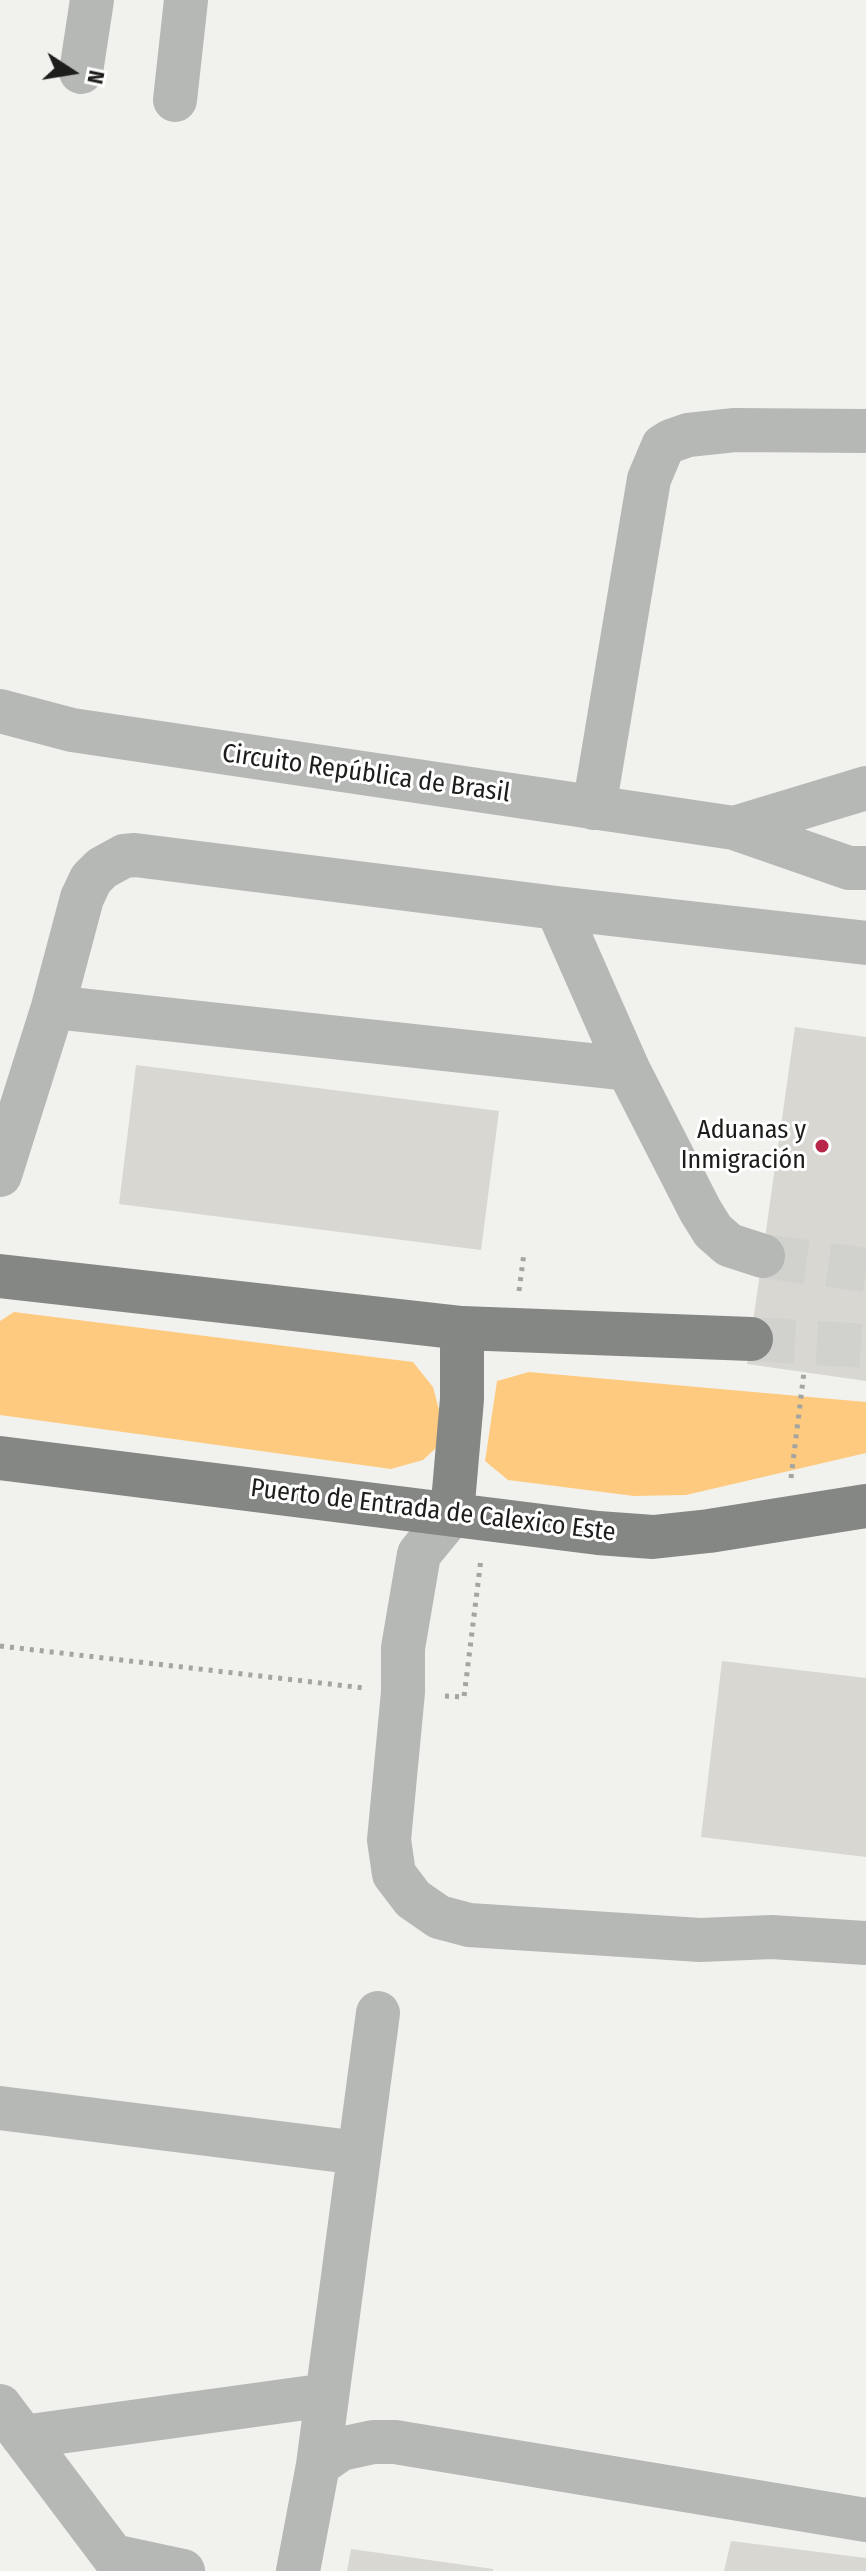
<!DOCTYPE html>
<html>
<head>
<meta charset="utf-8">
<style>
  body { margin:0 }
  #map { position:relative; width:866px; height:2571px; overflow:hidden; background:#f1f2ed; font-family:"Fira Sans Condensed",sans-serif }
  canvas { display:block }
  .north { position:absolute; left:32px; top:32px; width:80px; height:80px; -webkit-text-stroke:6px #fff; paint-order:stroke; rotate:102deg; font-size:22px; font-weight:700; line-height:32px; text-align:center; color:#1d1d1b }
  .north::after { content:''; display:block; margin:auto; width:28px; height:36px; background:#1d1d1b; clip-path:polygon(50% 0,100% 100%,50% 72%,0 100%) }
</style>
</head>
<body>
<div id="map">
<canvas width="866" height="2571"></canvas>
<div class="north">N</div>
</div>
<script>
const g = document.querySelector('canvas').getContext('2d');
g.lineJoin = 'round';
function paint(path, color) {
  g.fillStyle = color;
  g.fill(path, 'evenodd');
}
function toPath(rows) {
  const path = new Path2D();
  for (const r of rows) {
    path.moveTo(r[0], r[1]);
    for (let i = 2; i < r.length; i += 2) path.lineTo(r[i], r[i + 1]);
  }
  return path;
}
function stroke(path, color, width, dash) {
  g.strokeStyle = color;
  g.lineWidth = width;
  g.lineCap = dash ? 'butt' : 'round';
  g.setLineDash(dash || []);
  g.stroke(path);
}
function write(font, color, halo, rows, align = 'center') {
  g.font = font + ' "Fira Sans Condensed",sans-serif';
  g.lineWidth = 6;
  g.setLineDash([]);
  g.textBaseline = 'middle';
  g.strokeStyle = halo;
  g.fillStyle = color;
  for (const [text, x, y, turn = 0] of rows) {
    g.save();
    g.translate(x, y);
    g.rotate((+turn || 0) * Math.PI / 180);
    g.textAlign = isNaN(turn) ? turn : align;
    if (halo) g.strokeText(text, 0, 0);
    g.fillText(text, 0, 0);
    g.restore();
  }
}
const green = toPath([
  [14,1312,413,1362,433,1387,442,1421,437,1447,423,1460,391,1469,0,1415,0,1321],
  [529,1372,866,1402,866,1453,686,1495,634,1496,508,1480,485,1461,497,1381]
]);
const building = toPath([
  [795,1027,866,1037,866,1381,747,1364],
  [136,1065,499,1111,481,1250,119,1204],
  [722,1661,866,1678,866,1857,701,1837],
  [731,2541,866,2558,866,2571,724,2571],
  [351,2549,493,2569,493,2571,347,2571]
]);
const minorTunnel = toPath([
  [763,1256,866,1270]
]);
const majorTunnel = toPath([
  [751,1339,866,1346]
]);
const path = toPath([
  [519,1291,524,1253],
  [791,1478,804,1372],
  [0,1646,364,1688],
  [445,1696,464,1697,481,1559]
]);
const minor = toPath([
  [81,72,92,0],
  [175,100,186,0],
  [0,711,72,730,734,828,849,868,866,868],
  [594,808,649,479,663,446,671,441,688,435,735,430,866,431],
  [734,828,866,788],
  [557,908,866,943],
  [53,1007,628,1069],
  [0,1175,53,1007,82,898,91,879,102,868,124,856,135,855,557,908,628,1069,700,1210,713,1231,729,1245,763,1256],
  [452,1514,419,1554,403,1648,403,1692,389,1840,394,1874,413,1899,439,1917,469,1925,700,1940,772,1937,866,1943],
  [0,2108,359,2153],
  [0,2406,113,2556,183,2571],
  [23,2437,327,2395],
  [318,2465,378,2013],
  [298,2571,318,2465,341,2449,373,2442,395,2442,866,2520]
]);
const major = toPath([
  [0,1276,462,1328,751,1339],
  [0,1458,598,1533,653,1537,709,1531,866,1506],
  [452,1514,462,1399,462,1328]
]);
const markers = [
  [822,1146,8,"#b8274a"]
];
const streetNames = [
  ["Circuito República de Brasil",366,774,8],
  ["Puerto de Entrada de Calexico Este",433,1511,7]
];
const poiNames = [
  ["Aduanas y",806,1131],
  ["Inmigración",806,1161]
];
paint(green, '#feca7f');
paint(building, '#d8d7d2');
stroke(minorTunnel, '#d1d2ce', 44, [44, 22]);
stroke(majorTunnel, '#d1d2ce', 44, [44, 22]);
stroke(path, '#a4a5a1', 5, [4, 6]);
stroke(minor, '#b6b8b6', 44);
stroke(major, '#848783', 44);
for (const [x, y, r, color] of markers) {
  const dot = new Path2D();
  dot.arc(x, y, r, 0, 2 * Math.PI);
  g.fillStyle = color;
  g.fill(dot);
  stroke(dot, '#fff', 3);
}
write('26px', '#1d1d1b', '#fff', streetNames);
write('26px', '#1d1d1b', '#fff', poiNames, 'right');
</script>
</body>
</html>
